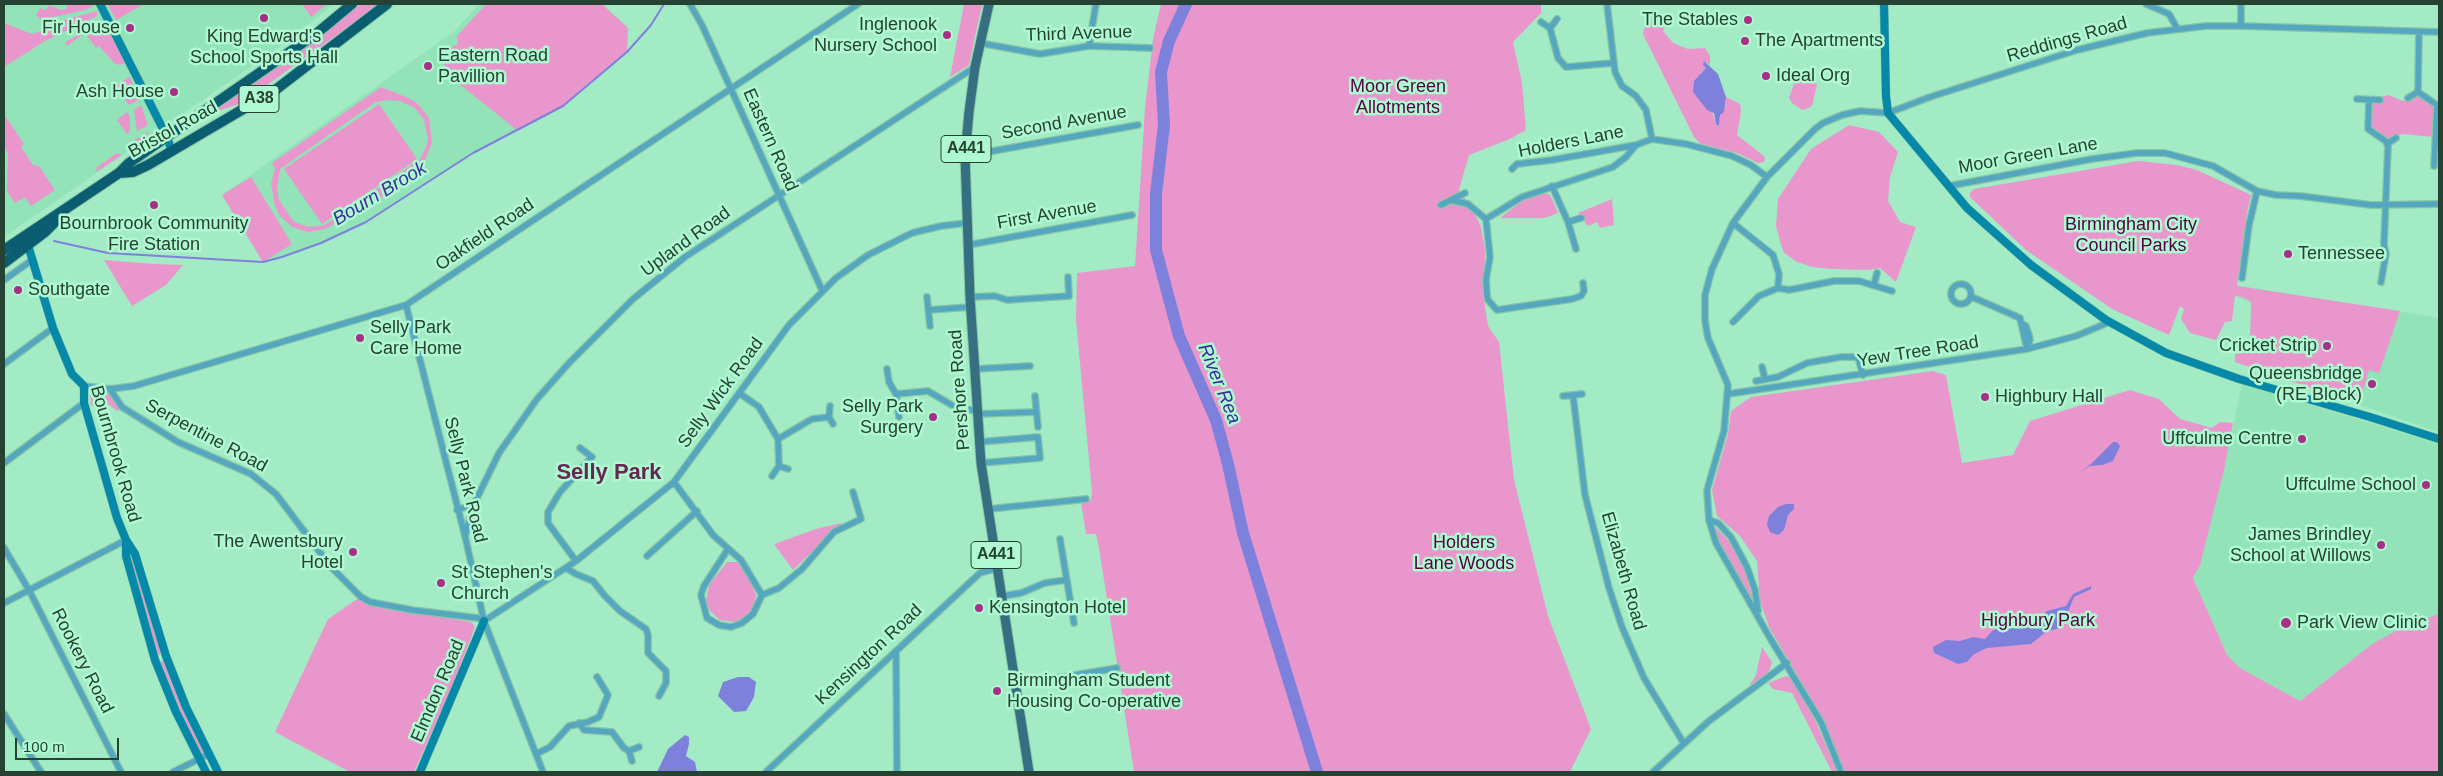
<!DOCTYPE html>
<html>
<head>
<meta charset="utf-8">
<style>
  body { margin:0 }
  #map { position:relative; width:2443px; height:776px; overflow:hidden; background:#a3ebc5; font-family:Arial,sans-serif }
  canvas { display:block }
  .frame { position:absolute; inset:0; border:5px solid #254233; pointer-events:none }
  .scale { position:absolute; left:15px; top:738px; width:104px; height:22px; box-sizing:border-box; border:2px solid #254233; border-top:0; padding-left:6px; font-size:15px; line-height:18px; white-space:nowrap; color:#254233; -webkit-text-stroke:4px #aff9d2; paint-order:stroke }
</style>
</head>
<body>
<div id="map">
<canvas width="2443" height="776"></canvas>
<div class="frame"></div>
<div class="scale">100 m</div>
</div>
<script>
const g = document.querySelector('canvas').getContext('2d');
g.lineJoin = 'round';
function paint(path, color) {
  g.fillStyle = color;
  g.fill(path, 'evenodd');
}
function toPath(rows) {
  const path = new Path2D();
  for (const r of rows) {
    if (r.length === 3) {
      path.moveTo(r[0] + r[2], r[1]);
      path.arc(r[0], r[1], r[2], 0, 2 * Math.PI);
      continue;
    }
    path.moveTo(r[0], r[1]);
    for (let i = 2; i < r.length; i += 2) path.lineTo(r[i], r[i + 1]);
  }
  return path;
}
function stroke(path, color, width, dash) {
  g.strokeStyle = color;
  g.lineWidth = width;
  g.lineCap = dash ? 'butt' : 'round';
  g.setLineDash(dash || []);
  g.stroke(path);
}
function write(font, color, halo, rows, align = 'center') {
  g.font = font + ' Arial,sans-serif';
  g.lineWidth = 5;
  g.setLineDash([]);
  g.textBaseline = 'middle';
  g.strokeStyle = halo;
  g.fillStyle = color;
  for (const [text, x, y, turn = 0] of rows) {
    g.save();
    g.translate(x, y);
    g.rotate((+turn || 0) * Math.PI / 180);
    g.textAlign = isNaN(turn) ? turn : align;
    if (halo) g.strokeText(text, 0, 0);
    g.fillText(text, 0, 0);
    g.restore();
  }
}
const built = toPath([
  [4,4,334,4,275,50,4,237],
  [479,4,602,4,628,28,627,52,563,106,473,153,366,222,321,243,282,257,263,262,222,195,455,31],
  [2235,285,2439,318,2439,432,2235,362,2235,354,2244,352,2250,346,2251,303,2234,295],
  [2242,384,2439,444,2439,614,2407,625,2372,644,2300,701,2240,668,2227,655,2193,578,2200,564,2224,468]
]);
const green = toPath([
  [68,4,93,4,93,6,85,10,45,19,40,19,36,15,40,8,46,10,49,5,61,10,66,9],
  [107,4,144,4,116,20],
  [302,4,327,4,311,17],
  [360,4,380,4,242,103,206,115,316,38],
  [486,4,602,4,628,28,627,52,563,106,518,131,448,75,440,53,458,44,457,36],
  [964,4,982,4,969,65,950,77],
  [1161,4,1541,4,1541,13,1513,42,1522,83,1526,130,1510,139,1469,155,1459,190,1475,214,1481,227,1485,250,1484,300,1488,326,1499,342,1514,480,1548,616,1591,729,1570,772,1134,772,1099,548,1096,534,1086,534,1081,502,1091,500,1092,492,1076,320,1077,273,1135,266,1145,108,1153,39],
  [97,11,97,16,45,41,4,67,4,23,32,34,45,30,46,25],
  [1655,14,1665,17,1666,25,1663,31,1673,43,1688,49,1705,48,1710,56,1710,65,1704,61,1706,68,1700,74,1716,124,1719,126,1720,115,1725,107,1726,97,1740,104,1741,112,1737,135,1765,157,1764,162,1758,163,1737,153,1701,144,1694,137,1643,34,1646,22],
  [102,22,106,23,125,63,120,65,114,63,99,46,96,48,85,33,67,46,65,42],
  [1802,74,1810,75,1817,85,1812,106,1806,109,1802,110,1792,103,1789,98,1796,78],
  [130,77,139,100,129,105,115,86],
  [381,87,411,99,419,105,429,118,432,143,424,162,388,193,367,207,325,229,308,232,292,227,280,216,275,206,271,184,275,168,272,163],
  [389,100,400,101,415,108,424,120,428,139,426,147,420,159,325,225,309,227,294,222,279,200,277,189,280,169,376,102],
  [2388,95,2403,101,2418,95,2433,105,2433,137,2403,134,2387,138,2371,129,2372,104,2380,101,2381,97],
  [379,104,417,159,322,224,284,169],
  [141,105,148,125,137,131,134,110],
  [127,112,130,116,130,132,127,134,117,120],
  [4,114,24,144,21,147,33,165,39,166,55,190,31,206,25,197,15,203,7,191,8,155,4,144],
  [1849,125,1879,132,1898,152,1890,177,1888,201,1900,222,1916,227,1896,282,1880,268,1868,270,1833,269,1812,267,1797,262,1784,253,1780,241,1776,226,1778,199,1811,149],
  [149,131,146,138,127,151,129,144],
  [117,153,122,155,96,172,97,167],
  [2138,161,2177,165,2197,170,2251,195,2247,213,2237,286,2400,311,2379,373,2369,370,2359,404,2235,362,2235,354,2244,352,2250,346,2251,303,2249,300,2235,295,2232,321,2225,322,2216,340,2190,333,2181,319,2184,309,2180,306,2169,335,2112,309,2026,250,1970,197,1970,193,1974,189],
  [251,177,292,244,263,262,222,195],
  [1542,193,1548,194,1551,197,1558,213,1545,218,1500,218,1522,201],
  [1612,199,1614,225,1600,228,1597,222,1588,226,1578,213],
  [104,260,154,264,183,265,166,285,132,306],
  [1933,371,1946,375,1962,463,2013,455,2030,421,2130,390,2159,399,2180,419,2212,428,2220,422,2233,423,2224,470,2200,565,2193,578,2227,655,2240,668,2300,701,2372,644,2407,625,2439,614,2439,772,1845,772,1824,722,1769,627,1760,601,1757,561,1740,536,1717,516,1712,490,1728,434,1731,411,1751,397],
  [102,390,107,391,121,408,117,411,107,403,100,402,91,406,90,393,92,391],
  [842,523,793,570,774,544,816,529],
  [1713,525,1727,539,1745,568,1756,609,1718,543],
  [130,552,163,652,158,655,129,555],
  [727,562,738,562,747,571,756,595,753,610,746,617,735,622,720,620,710,611,706,601,709,585],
  [360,597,368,604,471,622,475,627,451,690,414,772,350,772,275,732,328,619],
  [1762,647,1772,662,1770,669,1767,674,1749,686,1756,675],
  [165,660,205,753,200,756,159,662],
  [1786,676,1791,678,1816,722,1837,772,1832,772,1792,693,1773,689,1768,683]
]);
const water = toPath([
  [1704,61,1718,74,1726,97,1724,112,1720,115,1719,126,1716,124,1714,113,1707,110,1693,92,1694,81,1706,68,1703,65],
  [2113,442,2117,442,2120,446,2113,461,2102,465,2090,466,2079,473,2091,464],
  [1786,504,1794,504,1794,509,1788,515,1784,530,1778,535,1770,532,1767,524,1769,516,1778,507],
  [2091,586,2091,589,2074,597,2063,624,2057,629,2047,631,2031,644,1987,648,1974,654,1967,662,1958,664,1934,653,1933,647,1946,640,1960,641,1973,637,1985,639,1992,631,2006,625,2019,627,2032,623,2047,611,2066,606,2073,594],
  [738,677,749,677,756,682,754,697,746,711,734,712,718,696,723,682],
  [685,735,689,737,689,744,686,756,695,762,697,772,657,772,668,749]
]);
const stream = toPath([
  [54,241,108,253,263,262,282,257,321,243,366,222,473,153,563,106,627,52,651,25,664,4]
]);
const river = toPath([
  [1186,4,1169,41,1161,72,1164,125,1156,194,1156,250,1179,336,1216,420,1228,464,1243,533,1317,772]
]);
const street = toPath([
  [690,4,702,25,822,290],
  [1607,4,1615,72,1622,86,1636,96,1646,110,1652,139],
  [2146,4,2169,14,2177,28],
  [2241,4,2241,26],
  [1541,22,1550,28,1557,19],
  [1550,28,1558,58,1566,67,1613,63],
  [2419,32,2418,92,2437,105,2434,166],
  [980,43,1040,54,1089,46,1150,48],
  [1089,46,1096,4],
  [2408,98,2418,92],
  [2357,99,2380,100],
  [2369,100,2368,129,2387,142,2388,146,2384,244,2386,254,2381,282],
  [2387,144,2396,138],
  [965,156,1138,125],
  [1512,169,1517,164,1552,160,1636,145],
  [1552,186,1568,222,1576,249],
  [1949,186,2092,159,2137,153,2165,153,2213,166,2257,191,2276,195,2300,196,2371,205,2439,204],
  [1451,200,1468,204,1486,219,1522,197,1613,167,1626,157,1636,145,1652,139,1686,144,1732,156,1751,165,1767,177],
  [1441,205,1465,193],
  [1486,219,1490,257,1486,279,1487,295,1488,300,1497,310,1572,299,1581,296,1584,291,1583,283],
  [1568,222,1581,218],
  [1733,223,1773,255,1779,274,1778,288,1789,290,1834,281,1859,281,1892,291],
  [968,245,1132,215],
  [2242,278,2249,225,2257,191],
  [4,280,32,260],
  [1961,294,10],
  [1874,285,1877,273],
  [927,297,930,326],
  [970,297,995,296,1007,300,1069,296,1068,277],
  [1972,297,2020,318,2027,349],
  [406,305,465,536,484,621,543,772],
  [929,310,970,307],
  [1733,322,1759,296,1778,288],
  [2021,323,2026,326,2029,335,2030,340,2027,346],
  [4,364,53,328],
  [1762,367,1765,379],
  [887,369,889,382,896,394,899,417],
  [974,369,1030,366],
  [1756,381,1778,377,1807,363,1841,357,1858,357,1863,375],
  [84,386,110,389,134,386,406,305,858,4],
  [110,389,122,407,178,442,251,474,276,494,331,567,361,597,370,602,412,610,478,618,484,621],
  [739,393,759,407,778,439,779,466],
  [896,394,928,391,955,407,977,411],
  [1728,394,2027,349,2076,336,2105,324,2106,320],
  [1573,395,1585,495,1609,588,1622,627,1644,678,1683,742],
  [1035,396,1038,427],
  [1563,396,1582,394],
  [830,406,829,417,833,424],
  [977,414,1036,412],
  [778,439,812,419,829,417],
  [979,442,1038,437,1040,458,981,463],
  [4,463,84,403],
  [772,476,779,466,788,469],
  [674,482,713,535,741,560,762,595,779,588,802,569,834,532,861,519,853,492],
  [989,509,1086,499],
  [457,510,474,504],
  [1709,520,1718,523,1731,537,1747,567,1755,590,1758,611],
  [465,536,474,504,499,453,537,399,569,363,633,299,685,257,975,67],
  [1060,539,1074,623],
  [4,548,29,590,121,772],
  [728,549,704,586,701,595,707,618,719,625,731,627,742,623,753,614,762,595],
  [647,556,697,511],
  [576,561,548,523,548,512,560,492,592,457,580,448],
  [566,568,576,574,593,581,605,596,620,611,646,629,648,635,648,653,666,671,666,683,659,696],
  [1002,596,1021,593,1045,583,1066,580],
  [4,603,126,540],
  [484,621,576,561,674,482,789,325,836,278,868,255,912,233,941,226,967,223],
  [896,651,897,772],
  [1016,685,1117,668],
  [4,714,41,772],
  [579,723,584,730,612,732,624,748,629,751,639,747],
  [629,751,632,761],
  [536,754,550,747,569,726,588,722,599,717,608,695,597,677],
  [173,772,209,754],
  [766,772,980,573,998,568],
  [1653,772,1709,721,1787,663],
  [1841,772,1821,722,1770,638,1716,543,1709,520,1707,490,1724,431,1728,385,1708,338,1705,321,1705,295,1712,269,1733,223,1767,177,1815,129,1823,123,1842,115,1860,111,1888,113,1930,97,2077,50,2147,33,2206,26,2241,26,2439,32]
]);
const secondary = toPath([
  [100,4,167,137,172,152],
  [1884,4,1886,96,1888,113,1967,208,2031,265,2106,320,2166,353,2239,379,2370,417,2439,439],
  [27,242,53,328,72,374,84,386,84,403,117,518,126,540,135,554,166,656,186,707,218,772],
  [126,542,126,556,155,660,176,712,206,772],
  [420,772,484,621]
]);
const primary = toPath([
  [989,4,975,67,969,112,965,156,970,297,981,463,1029,772]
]);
const highway = toPath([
  [119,173,133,172,148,165,274,91,387,4],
  [4,250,119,173,129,163,317,33,352,4],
  [4,263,45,232,63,214]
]);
const markers = [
  [264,18,5,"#a72f86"],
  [1748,20,5,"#a72f86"],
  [130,28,5,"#a72f86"],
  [947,35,5,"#a72f86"],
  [1745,41,5,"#a72f86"],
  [428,66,5,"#a72f86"],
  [1766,76,5,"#a72f86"],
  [174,92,5,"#a72f86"],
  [154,205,5,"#a72f86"],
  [2288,254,5,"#a72f86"],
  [18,290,5,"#a72f86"],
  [360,338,5,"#a72f86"],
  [2327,346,5,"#a72f86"],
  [2372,384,5,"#a72f86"],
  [1985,397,5,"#a72f86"],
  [933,417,5,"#a72f86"],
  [2302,439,5,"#a72f86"],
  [2426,485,5,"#a72f86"],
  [2381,545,5,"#a72f86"],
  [353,552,5,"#a72f86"],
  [441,583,5,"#a72f86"],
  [979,608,5,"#a72f86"],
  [2286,623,6,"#a72f86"],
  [997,691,5,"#a72f86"]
];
const shields = [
  [259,99,40],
  [966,149,50],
  [996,555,50]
];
const shieldNames = [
  ["A38",259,99],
  ["A441",966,149],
  ["A441",996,555]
];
const poiNames = [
  ["The Stables",1738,20],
  ["Inglenook",937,25],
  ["Nursery School",937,46],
  ["Fir House",120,28],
  ["King Edward's",264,37,"center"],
  ["School Sports Hall",264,58,"center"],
  ["The Apartments",1755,41,"left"],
  ["Eastern Road",438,56,"left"],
  ["Pavillion",438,77,"left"],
  ["Ideal Org",1776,76,"left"],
  ["Ash House",164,92],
  ["Bournbrook Community",154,224,"center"],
  ["Fire Station",154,245,"center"],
  ["Tennessee",2298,254,"left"],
  ["Southgate",28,290,"left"],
  ["Selly Park",370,328,"left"],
  ["Care Home",370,349,"left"],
  ["Cricket Strip",2317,346],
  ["Queensbridge",2362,374],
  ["(RE Block)",2362,395],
  ["Highbury Hall",1995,397,"left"],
  ["Selly Park",923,407],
  ["Surgery",923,428],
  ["Uffculme Centre",2292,439],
  ["Uffculme School",2416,485],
  ["James Brindley",2371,535],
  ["School at Willows",2371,556],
  ["The Awentsbury",343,542],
  ["Hotel",343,563],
  ["St Stephen's",451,573,"left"],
  ["Church",451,594,"left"],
  ["Kensington Hotel",989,608,"left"],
  ["Park View Clinic",2297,623,"left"],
  ["Birmingham Student",1007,681,"left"],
  ["Housing Co-operative",1007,702,"left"]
];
const streetNames = [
  ["Third Avenue",1079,34,-2],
  ["Reddings Road",2067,40,-16],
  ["Second Avenue",1064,123,-10],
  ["Bristol Road",173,130,-29],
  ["Eastern Road",770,140,66],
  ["Holders Lane",1571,142,-11],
  ["Moor Green Lane",2028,156,-10],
  ["First Avenue",1047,215,-10],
  ["Oakfield Road",485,235,-34],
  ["Upland Road",686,242,-36],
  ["Yew Tree Road",1918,352,-9],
  ["Pershore Road",960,390,-94],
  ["Selly Wick Road",721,393,-54],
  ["Serpentine Road",206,436,28],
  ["Bournbrook Road",115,454,74],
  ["Selly Park Road",465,480,76],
  ["Elizabeth Road",1623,571,74],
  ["Kensington Road",869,655,-43],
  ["Rookery Road",82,661,63],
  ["Elmdon Road",438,691,-67]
];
const parkNames = [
  ["Moor Green",1398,87],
  ["Allotments",1398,108],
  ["Birmingham City",2131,225],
  ["Council Parks",2131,246],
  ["Holders",1464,543],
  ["Lane Woods",1464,564],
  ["Highbury Park",2038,621]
];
const waterNames = [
  ["Bourn Brook",380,194,-31],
  ["River Rea",1219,384,68]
];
const districtNames = [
  ["Selly Park",609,473]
];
paint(built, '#92e3b8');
paint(green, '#e996cd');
paint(water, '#7e81dc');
stroke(stream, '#7e81dc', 2);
stroke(river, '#7e81dc', 12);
stroke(street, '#87c6a5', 8);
stroke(secondary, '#87c6a5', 9);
stroke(primary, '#87c6a5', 11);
stroke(highway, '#87c6a5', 12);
stroke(street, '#55a7c0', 5.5);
stroke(secondary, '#0689a8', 8);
stroke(primary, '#356f81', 9);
stroke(highway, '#0b5d72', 10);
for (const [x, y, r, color] of markers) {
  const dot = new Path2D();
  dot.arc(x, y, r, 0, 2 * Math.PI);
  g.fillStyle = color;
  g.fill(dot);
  stroke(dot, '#aff9d2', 2);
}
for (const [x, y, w] of shields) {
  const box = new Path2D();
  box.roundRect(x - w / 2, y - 13.5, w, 27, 4);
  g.fillStyle = '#aff9d2';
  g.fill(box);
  stroke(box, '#254233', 1);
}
write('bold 16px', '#254233', null, shieldNames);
write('18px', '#254233', '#aff9d2', poiNames, 'right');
write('18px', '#254233', '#aff9d2', streetNames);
write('18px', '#560042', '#aff9d2', parkNames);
write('italic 19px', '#3b2e98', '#aff9d2', waterNames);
write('bold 22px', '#632851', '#aff9d2', districtNames);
</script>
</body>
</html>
